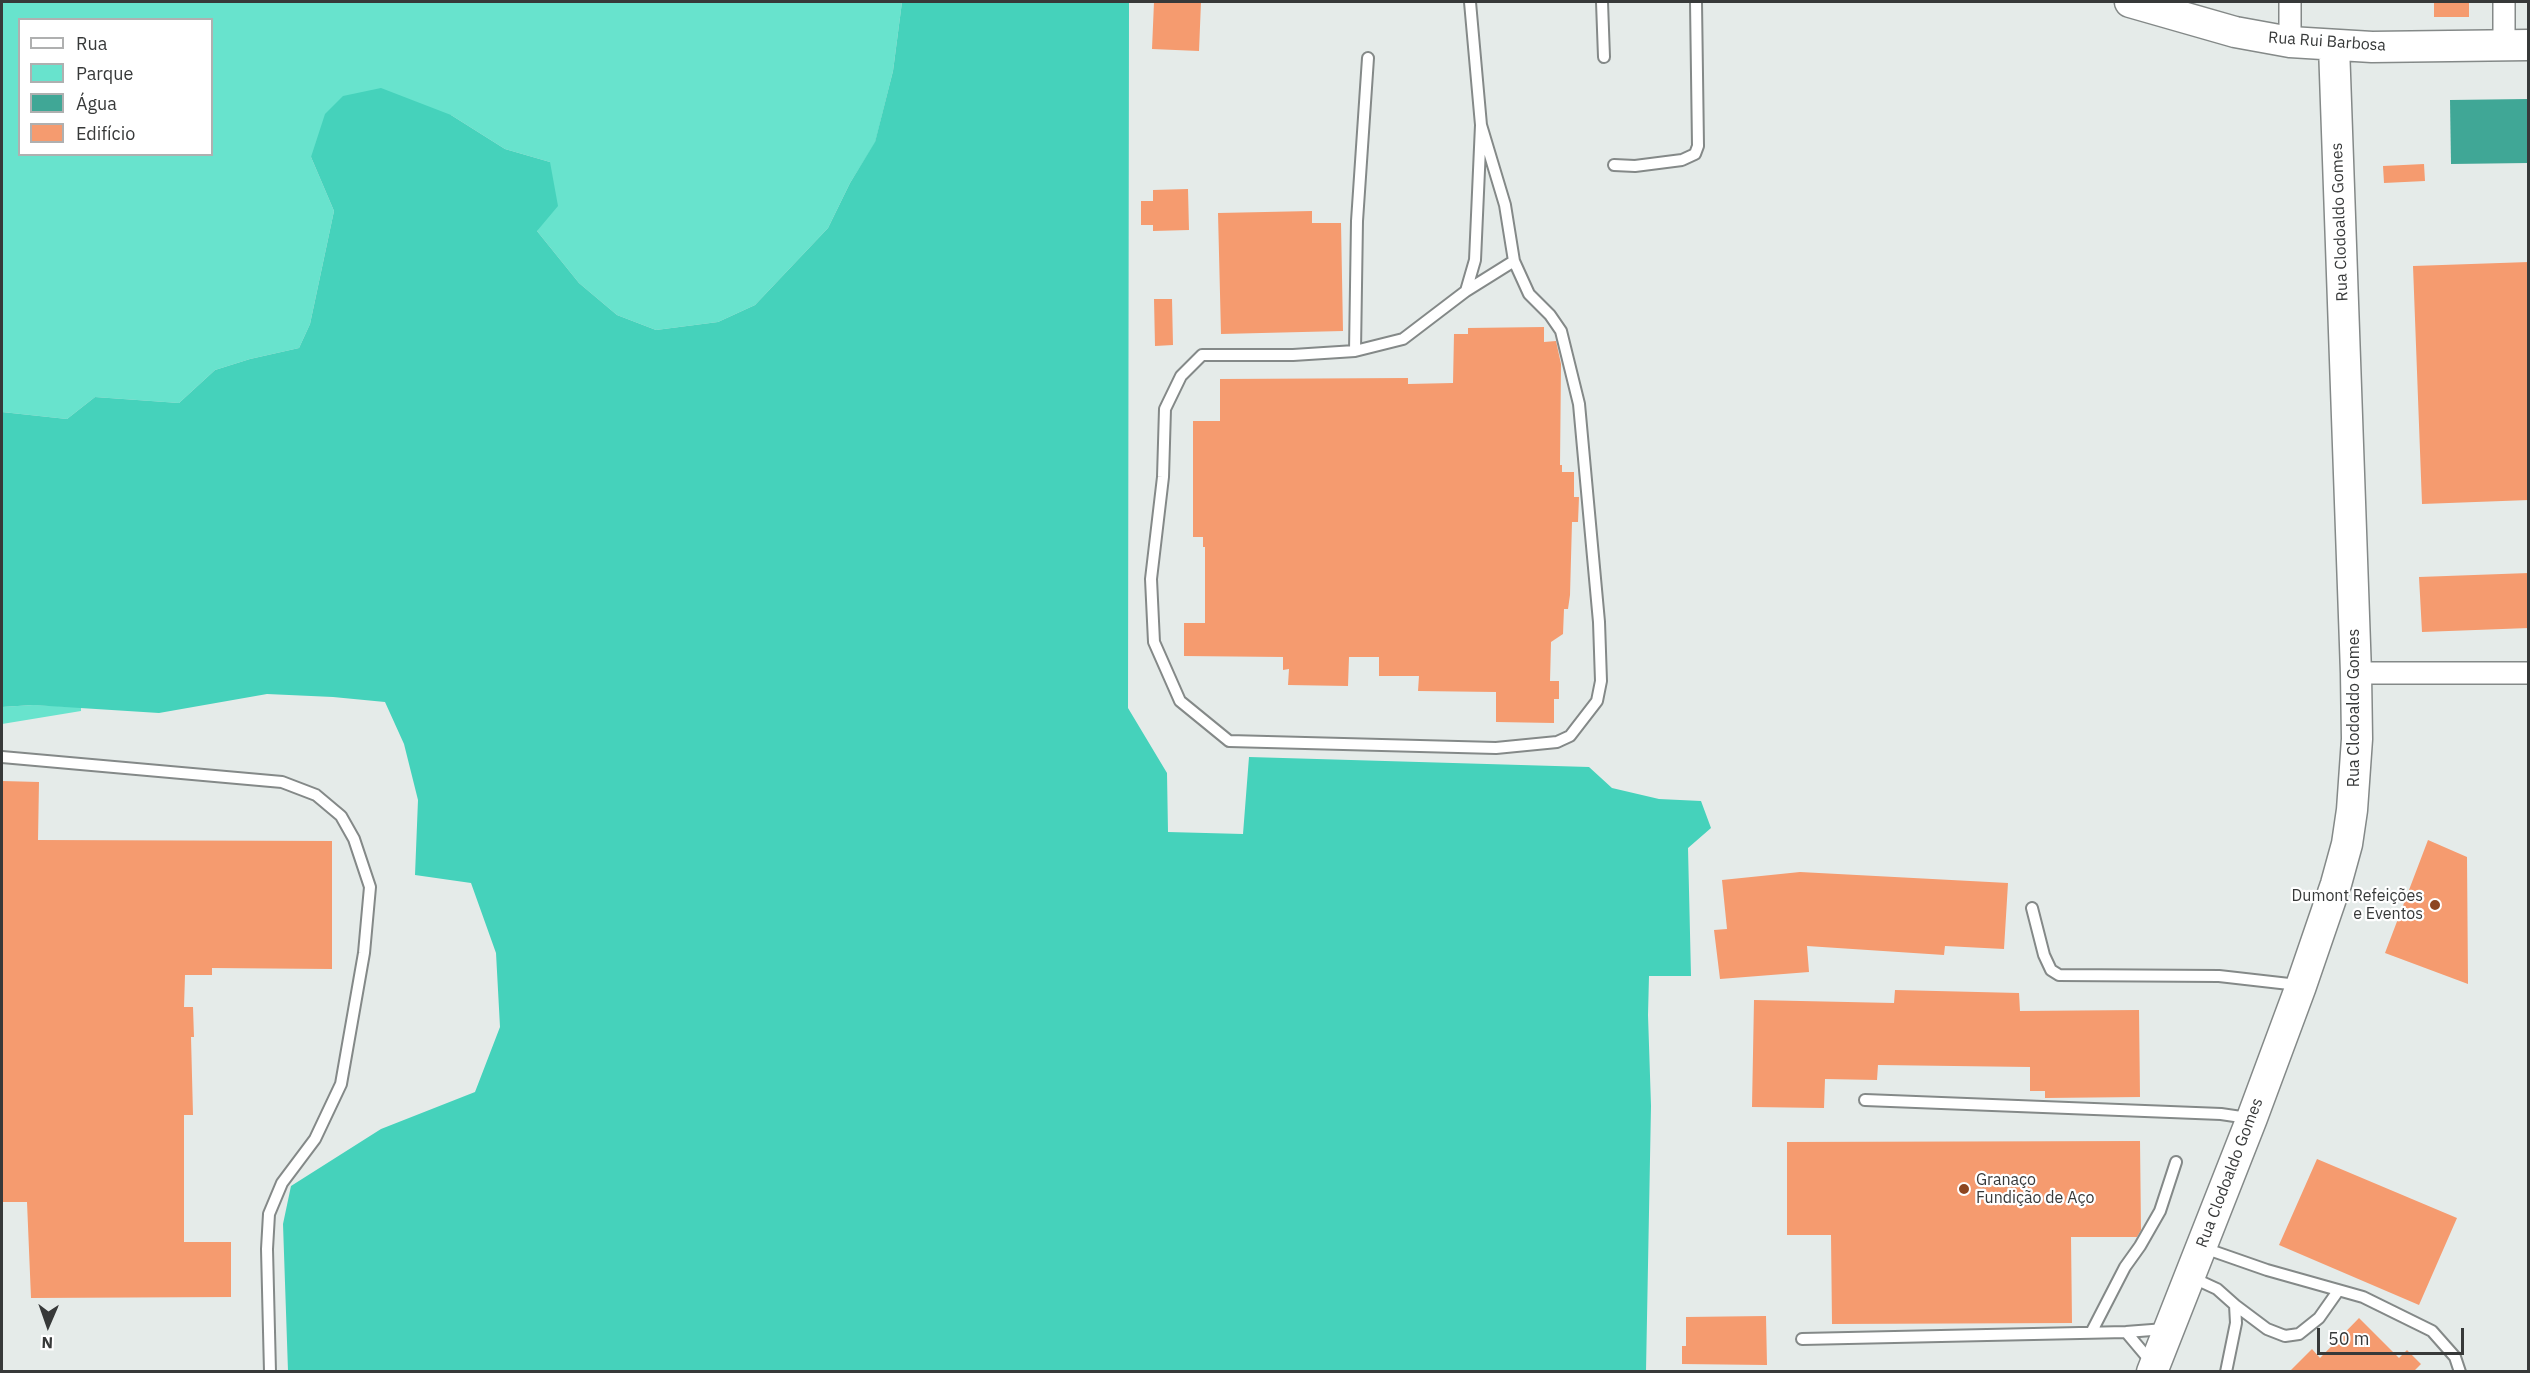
<!DOCTYPE html>
<html>
<head>
<meta charset="utf-8">
<style>
  body { margin:0 }
  #map { position:relative; width:2530px; height:1373px; overflow:hidden; background:#e5ebe9; font-family:"IBM Plex Sans",sans-serif }
  canvas { display:block }
  .frame { position:absolute; inset:0; border:3px solid #373939; pointer-events:none }
  .legend { position:absolute; left:18px; top:18px; width:195px; height:138px; box-sizing:border-box; background:#fff; border:2px solid #afb0b0; margin:0; padding:8px 10px; list-style:none; font-size:18px; color:#373939 }
  .legend li { display:flex; align-items:center; gap:12px; height:30px }
  .legend b { width:30px; border:2px solid #afb0b0 }
  .north { position:absolute; left:18px; top:1295px; width:60px; height:60px; -webkit-text-stroke:4px #fff; paint-order:stroke; rotate:182deg; font-size:16px; font-weight:700; line-height:24px; text-align:center; color:#373939 }
  .north::after { content:''; display:block; margin:auto; width:21px; height:27px; background:#373939; clip-path:polygon(50% 0,100% 100%,50% 72%,0 100%) }
  .scale { position:absolute; left:2317px; top:1328px; width:147px; height:27px; box-sizing:border-box; border:3px solid #373939; border-top:0; padding-left:8px; font-size:18px; line-height:21px; white-space:nowrap; color:#373939; -webkit-text-stroke:4px #fff; paint-order:stroke }
</style>
</head>
<body>
<div id="map">
<canvas width="2530" height="1373"></canvas>
<div class="frame"></div>
<ul class="legend">
<li><b style="height:8px;background:#fff"></b>Rua</li>
<li><b style="height:16px;background:#68e3cd"></b>Parque</li>
<li><b style="height:16px;background:#40a796"></b>Água</li>
<li><b style="height:16px;background:#f59b6f"></b>Edifício</li>
</ul>
<div class="north">N</div>
<div class="scale">50 m</div>
</div>
<script>
const g = document.querySelector('canvas').getContext('2d');
g.lineJoin = 'round';
function paint(path, color) {
  g.fillStyle = color;
  g.fill(path, 'evenodd');
}
function toPath(rows) {
  const path = new Path2D();
  for (const r of rows) {
    path.moveTo(r[0], r[1]);
    for (let i = 2; i < r.length; i += 2) path.lineTo(r[i], r[i + 1]);
  }
  return path;
}
function stroke(path, color, width, dash) {
  g.strokeStyle = color;
  g.lineWidth = width;
  g.lineCap = dash ? 'butt' : 'round';
  g.setLineDash(dash || []);
  g.stroke(path);
}
function write(font, color, halo, rows, align = 'center') {
  g.font = font + ' "IBM Plex Sans",sans-serif';
  g.lineWidth = 4.5;
  g.setLineDash([]);
  g.textBaseline = 'middle';
  g.strokeStyle = halo;
  g.fillStyle = color;
  for (const [text, x, y, turn = 0] of rows) {
    g.save();
    g.translate(x, y);
    g.rotate((+turn || 0) * Math.PI / 180);
    g.textAlign = isNaN(turn) ? turn : align;
    if (halo) g.strokeText(text, 0, 0);
    g.fillText(text, 0, 0);
    g.restore();
  }
}
const green = toPath([
  [2,2,902,2,893,71,875,143,850,183,828,228,755,305,718,322,656,330,617,315,579,283,537,231,550,162,505,149,451,115,311,157,334,211,310,324,299,348,250,359,215,370,179,403,95,397,67,419,2,412],
  [20,20,212,20,212,154,20,154],
  [33,705,81,707,81,711,2,724,2,707]
]);
const forest = toPath([
  [902,2,1129,2,1128,708,1167,773,1168,832,1243,834,1249,757,1589,767,1612,788,1659,799,1701,801,1711,828,1688,848,1691,976,1649,976,1648,1015,1651,1106,1646,1371,288,1371,283,1224,291,1186,381,1129,475,1092,500,1027,496,953,471,883,415,875,418,800,404,744,385,702,333,697,267,694,159,713,33,705,2,707,2,412,67,419,95,397,179,403,215,370,250,359,299,348,310,324,334,211,311,157,325,114,343,96,381,88,451,115,505,149,550,162,558,206,537,231,579,283,617,315,656,330,718,322,755,305,828,228,850,183,875,142,893,71]
]);
const water = toPath([
  [2528,99,2528,163,2451,164,2450,100]
]);
const building = toPath([
  [1154,2,1201,2,1199,51,1152,49],
  [2434,2,2469,2,2469,17,2434,17],
  [2424,164,2425,181,2384,183,2383,166],
  [1188,189,1189,230,1153,231,1153,225,1141,225,1141,201,1153,201,1153,190],
  [1312,211,1312,223,1341,223,1343,331,1221,334,1218,213],
  [2529,262,2529,500,2422,504,2413,266],
  [1154,299,1172,299,1173,345,1155,346],
  [1544,327,1544,342,1556,341,1561,364,1560,465,1562,465,1562,472,1574,472,1574,497,1579,497,1578,522,1572,522,1570,595,1568,609,1564,609,1563,634,1551,642,1550,681,1559,681,1559,699,1554,699,1554,723,1496,722,1496,692,1418,691,1419,676,1379,676,1379,657,1349,657,1348,686,1288,685,1289,669,1283,670,1283,657,1184,656,1184,623,1205,623,1205,547,1203,547,1203,537,1193,537,1193,421,1220,421,1220,379,1408,378,1408,384,1453,383,1454,334,1468,334,1468,328],
  [2529,573,2529,628,2422,632,2419,577],
  [2,781,39,782,38,840,332,841,332,969,212,968,212,975,185,975,184,1007,193,1007,194,1037,191,1037,193,1115,184,1115,184,1242,231,1242,231,1297,31,1298,27,1202,2,1202],
  [2428,840,2467,857,2468,984,2385,953],
  [1800,872,2008,883,2004,949,1945,946,1944,955,1807,946,1809,972,1720,979,1714,930,1727,929,1722,880],
  [1895,990,2019,993,2020,1011,2139,1010,2140,1097,2045,1098,2045,1091,2030,1091,2030,1067,1878,1065,1877,1080,1825,1079,1824,1108,1752,1107,1754,1000,1894,1003],
  [2140,1141,2141,1230,2137,1237,2071,1237,2072,1323,1832,1324,1831,1235,1787,1235,1787,1142],
  [2317,1159,2457,1218,2419,1305,2279,1245],
  [1766,1316,1767,1365,1682,1364,1682,1346,1686,1346,1686,1317],
  [2359,1318,2399,1358,2407,1350,2421,1364,2414,1371,2290,1371,2312,1349,2320,1358]
]);
const lane = toPath([
  [1470,2,1481,125,1475,260,1466,291,1403,339,1355,351,1293,355,1202,355,1181,376,1165,409,1163,477,1151,579,1154,642,1180,701,1229,741,1496,748,1557,742,1570,736,1597,701,1601,681,1599,622,1579,404,1561,331,1550,315,1529,294,1514,261,1505,205,1481,125],
  [1602,2,1604,57],
  [1614,165,1635,166,1682,160,1695,154,1698,146,1696,2],
  [1466,291,1514,261],
  [1355,351,1357,221,1368,58],
  [2,757,282,782,316,795,341,816,354,839,370,887,364,953,341,1084,315,1139,282,1183,269,1214,267,1249,270,1372],
  [2032,908,2044,955,2051,970,2059,975,2219,976,2298,985],
  [1865,1100,2221,1114,2248,1118],
  [2204,1248,2267,1270,2363,1297,2432,1331,2455,1357,2460,1372],
  [2191,1277,2217,1289,2235,1305,2236,1323,2226,1372],
  [2235,1305,2267,1329,2285,1336,2299,1334,2319,1318,2338,1291],
  [2092,1331,2125,1267,2140,1246,2160,1211,2176,1162],
  [2126,1332,2153,1364],
  [1802,1339,2126,1332,2165,1329]
]);
const street = toPath([
  [2504,2,2504,46],
  [2290,42,2290,2],
  [2356,673,2528,673]
]);
const secondary = toPath([
  [2130,2,2235,32,2290,42,2372,47,2528,45],
  [2152,1372,2252,1118,2301,986,2336,884,2347,844,2352,810,2357,739,2356,673,2334,46]
]);
const markers = [
  [2435,905,6,"#8d4621"],
  [1964,1189,6,"#8d4621"]
];
const streetNames = [
  ["Rua Rui Barbosa",2327,42,4],
  ["Rua Clodoaldo Gomes",2340,222,-92],
  ["Rua Clodoaldo Gomes",2354,708,-90],
  ["Rua Clodoaldo Gomes",2230,1173,-69]
];
const poiNames = [
  ["Dumont Refeições",2423,896],
  ["e Eventos",2423,914],
  ["Granaço",1976,1180,"left"],
  ["Fundição de Aço",1976,1198,"left"]
];
paint(green, '#68e3cd');
paint(forest, '#45d2bb');
paint(water, '#40a796');
paint(building, '#f59b6f');
stroke(lane, '#848988', 14);
stroke(street, '#848988', 24);
stroke(secondary, '#848988', 33);
stroke(lane, '#fff', 10);
stroke(street, '#fff', 21);
stroke(secondary, '#fff', 30);
for (const [x, y, r, color] of markers) {
  const dot = new Path2D();
  dot.arc(x, y, r, 0, 2 * Math.PI);
  g.fillStyle = color;
  g.fill(dot);
  stroke(dot, '#fff', 2);
}
write('16px', '#373939', '#fff', streetNames);
write('16px', '#373939', '#fff', poiNames, 'right');
</script>
</body>
</html>
